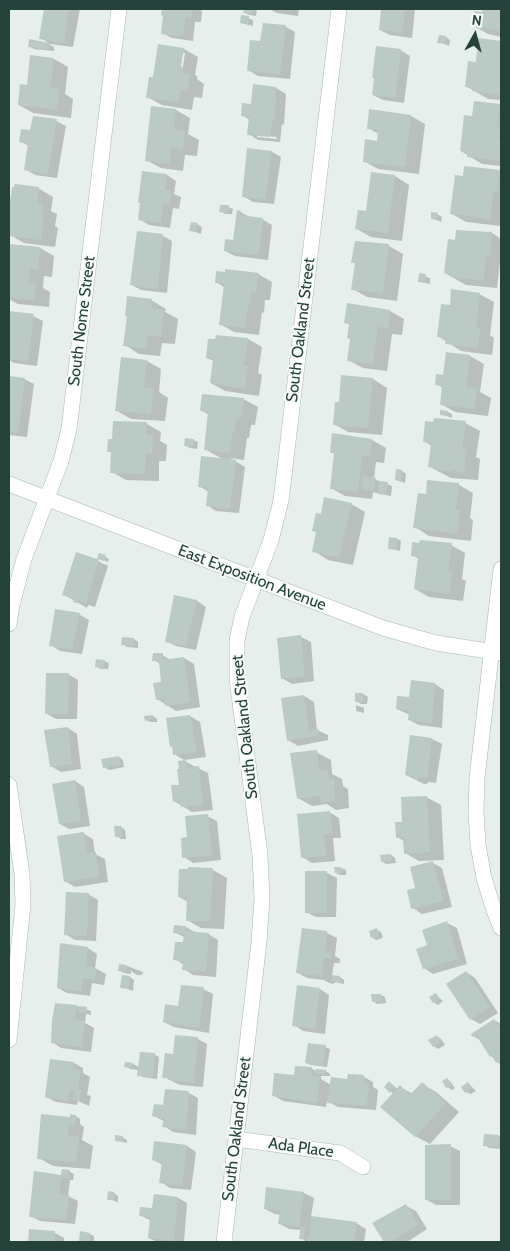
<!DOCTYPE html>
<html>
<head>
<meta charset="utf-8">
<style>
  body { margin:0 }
  #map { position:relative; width:510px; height:1251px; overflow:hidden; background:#e6efeb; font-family:Cabin,sans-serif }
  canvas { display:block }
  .frame { position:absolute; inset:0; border:10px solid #24423a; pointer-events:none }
  .north { position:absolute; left:450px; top:10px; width:50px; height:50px; -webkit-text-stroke:4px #f7fbf9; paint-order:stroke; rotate:7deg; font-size:14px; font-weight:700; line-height:20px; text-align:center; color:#24423a }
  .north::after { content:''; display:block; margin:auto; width:18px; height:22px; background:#24423a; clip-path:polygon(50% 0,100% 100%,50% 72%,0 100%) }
</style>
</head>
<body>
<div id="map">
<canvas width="510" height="1251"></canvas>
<div class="frame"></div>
<div class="north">N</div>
</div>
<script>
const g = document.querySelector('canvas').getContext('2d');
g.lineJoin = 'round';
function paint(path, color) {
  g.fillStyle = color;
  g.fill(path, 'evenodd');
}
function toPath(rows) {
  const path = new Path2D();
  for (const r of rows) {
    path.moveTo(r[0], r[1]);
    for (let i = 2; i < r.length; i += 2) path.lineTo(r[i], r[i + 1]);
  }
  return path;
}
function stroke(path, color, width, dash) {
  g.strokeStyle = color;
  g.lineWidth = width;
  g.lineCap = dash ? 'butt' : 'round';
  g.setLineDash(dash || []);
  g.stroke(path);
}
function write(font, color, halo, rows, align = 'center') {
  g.font = font + ' Cabin,sans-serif';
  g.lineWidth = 4;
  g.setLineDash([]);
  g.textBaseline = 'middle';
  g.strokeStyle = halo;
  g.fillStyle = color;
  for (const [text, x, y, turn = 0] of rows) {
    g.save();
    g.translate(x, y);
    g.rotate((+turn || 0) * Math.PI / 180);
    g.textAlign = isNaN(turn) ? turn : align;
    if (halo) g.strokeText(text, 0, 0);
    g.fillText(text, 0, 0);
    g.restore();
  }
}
const shadow = toPath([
  [46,9,80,9,73,47,50,44,41,38],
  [163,9,199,9,202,11,201,22,195,22,193,41,172,38,162,33,164,16,162,15],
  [245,9,257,9,256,16,249,15,245,13],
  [269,9,299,9,298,16,277,13],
  [383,9,415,9,412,38,390,35,380,30],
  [483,9,501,9,501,37,488,34,474,26,483,13],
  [242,16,253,20,253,26,241,23],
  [286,27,295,32,290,79,258,76,248,70,262,43],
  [446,37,450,40,449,46,439,42],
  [479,40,501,42,501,100,488,99,466,86,477,63],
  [30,41,50,45,54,47,54,51,34,49,29,46],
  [184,49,198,57,195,75,197,76,197,79,204,84,202,98,194,97,192,110,162,105,147,97,154,79],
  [182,53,185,53,182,73,179,72],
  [400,50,410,56,404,103,383,100,373,95,375,78],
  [54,59,68,67,65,94,73,99,71,118,33,113,19,105,28,86],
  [276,88,286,94,284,125,282,124,280,142,258,140,249,134,250,120,242,115,252,105],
  [257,135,277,137,276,139,257,137],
  [499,105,501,106,501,166,482,164,461,151,473,118],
  [176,110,190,118,188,134,199,140,197,156,185,155,183,171,161,168,146,160],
  [411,116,425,124,419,174,378,169,364,161,378,142,379,134,368,128],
  [56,121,66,126,57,178,35,175,25,169,29,146,21,142,31,132],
  [249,149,272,152,281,157,274,204,253,202,243,196],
  [499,171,501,172,501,226,466,222,452,214],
  [167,175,176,181,174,194,181,197,179,209,173,208,170,228,149,225,139,219],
  [395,176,409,185,402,241,371,237,357,229],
  [38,188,53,197,51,211,57,214,55,226,58,228,55,247,24,243,10,235,11,223,9,221,9,198,12,198],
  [228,207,233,209,232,214,225,214,220,211],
  [240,212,250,217,262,219,272,225,268,260,235,256,225,251,234,242],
  [437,214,442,217,441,222,432,218],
  [197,224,202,227,201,234,190,230],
  [492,233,501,239,501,262,500,262,497,288,466,285,445,273,456,241],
  [163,236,172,241,167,293,141,290,132,285],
  [356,242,389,246,403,254,397,301,367,297,353,289,356,264,352,262],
  [9,245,40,248,54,256,52,277,44,276,43,288,50,292,49,307,18,304,9,299],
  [258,274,272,282,270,300,265,300,264,313,262,312,259,335,234,332,220,324,224,287,216,282],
  [420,275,430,278,430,284,419,281],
  [479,294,494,302,490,335,494,338,492,355,461,351,438,336,451,306],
  [151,300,166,309,165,312,178,319,175,344,162,343,160,356,139,354,125,345],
  [390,311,404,319,402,335,392,334,387,371,363,368,348,360,351,339,350,325,346,323],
  [10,313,33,316,43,321,37,366,14,363,9,360],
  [248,339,262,347,258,373,262,375,259,396,225,391,211,383,214,361,207,358],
  [470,356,484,364,480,392,491,398,488,416,455,412,441,404,443,388,436,384],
  [147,361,161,369,159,392,168,398,165,421,131,419,117,411],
  [9,377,24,379,34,384,27,437,9,435],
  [373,379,387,388,382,435,348,432,334,424,340,404],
  [243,399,258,407,255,425,251,425,249,438,247,438,244,460,230,458,245,467,239,513,216,511,207,505,209,492,199,486,224,460,205,449,209,415,202,411],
  [448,412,452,414,452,418,441,414],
  [465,423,480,431,476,457,480,459,478,480,451,478,430,467,432,446,424,441],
  [147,424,161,432,160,441,167,445,166,461,159,461,159,481,126,480,112,472,113,454,108,451,113,441],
  [193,440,198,442,197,449,190,448,186,446],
  [372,440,386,448,384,463,376,462,374,479,392,486,391,496,373,492,372,499,345,496,331,488,335,454,331,452],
  [402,471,406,474,405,483,396,480],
  [459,485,473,493,470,518,473,520,471,541,429,536,415,527,427,495],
  [351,504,365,512,353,565,328,560,314,551,318,533,313,530,322,515],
  [397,539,401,541,400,551,389,548],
  [451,545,465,553,462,579,466,581,463,601,429,597,415,589,419,559,412,555],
  [105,557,109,559,108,562,103,560],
  [98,561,108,566,95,607,88,605,87,608,63,594],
  [175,597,197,601,206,607,196,650,176,646,166,641],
  [56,611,80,615,89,620,82,654,60,651,51,645],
  [301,637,311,642,314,681,292,684,282,678],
  [134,639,138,642,138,648,127,647,123,644],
  [162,655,171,660,184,658,194,664,200,707,176,711,157,699,163,683,160,664,154,660],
  [104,661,109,663,108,669,100,669,96,666],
  [68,674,78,680,77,719,56,719,46,713],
  [435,684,444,690,442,728,419,725,409,720,410,715,397,709,411,698],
  [356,694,363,694,368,697,367,704,361,704,356,701],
  [304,696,314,702,317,730,328,735,328,740,298,746,288,740],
  [356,705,364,708,364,713,356,711],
  [153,716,157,719,157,722,151,722,146,720],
  [190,716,200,722,206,757,184,760,174,754,173,747,171,746],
  [68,728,77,734,81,769,61,772,51,766],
  [411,736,432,739,442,744,436,783,428,782,427,784,424,784,406,775],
  [316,752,331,760,332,774,342,779,343,786,348,789,349,808,336,810,327,804,312,806,298,798],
  [119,757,123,760,124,767,109,770,104,767],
  [186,762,208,773,213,810,192,812,174,801,180,786],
  [75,781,84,787,90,826,69,829,60,824],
  [426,797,441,805,444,860,419,861,405,853,404,841,397,837,403,823],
  [329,812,339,818,341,838,333,838,335,861,312,863,302,857],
  [207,816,217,821,221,860,193,863,184,857,188,838],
  [121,827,125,830,126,839,121,839,117,836],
  [84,834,93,839,95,854,105,859,108,882,75,887,65,881],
  [391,855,395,858,396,863,386,864,382,861],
  [433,863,442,868,452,907,422,914,413,908,417,889],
  [341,868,346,870,346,875,340,875,336,873],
  [213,870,227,878,224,929,201,928,187,920,188,902,179,897],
  [327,873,337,878,336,917,316,917,306,912],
  [88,894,98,900,96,941,75,940,65,934],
  [447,923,457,928,467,964,433,974,424,968,429,946],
  [186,927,196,933,208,934,218,940,216,977,193,975,184,969,184,965,175,959,184,944,184,937,174,932],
  [303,930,327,933,337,938,335,956,340,959,340,963,334,963,332,976,340,977,344,980,344,984,335,982,334,984,329,983,324,980,307,978,298,973],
  [377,930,381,932,383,938,376,940,372,937],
  [88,948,97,954,95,968,106,974,104,985,92,983,90,996,67,993,58,988],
  [127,966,143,972,142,975,137,975,131,971,131,974,124,973,120,971],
  [466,972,475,978,498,1013,480,1024,471,1019],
  [130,977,134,980,133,991,122,987],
  [203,989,213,994,209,1033,174,1027,164,1022,179,1007],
  [320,989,329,995,325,1034,303,1031,294,1025],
  [381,995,385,997,386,1003,377,1004,373,1001],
  [436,995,443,1001,438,1005,433,1002],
  [76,1006,91,1011,91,1015,86,1014,85,1023,94,1028,91,1052,61,1048,52,1042],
  [494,1020,501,1024,501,1065,491,1056,480,1040,473,1036],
  [437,1036,441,1039,445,1045,438,1049,434,1046],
  [198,1039,207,1044,203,1087,180,1085,164,1077,174,1055],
  [325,1047,330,1049,327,1067,311,1065,306,1063],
  [141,1053,155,1055,159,1057,157,1079,143,1077,138,1075,139,1070,130,1069,126,1067,126,1063,133,1064,139,1067],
  [74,1063,83,1068,83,1073,90,1077,87,1095,91,1096,89,1106,78,1101,77,1105,56,1102,46,1097],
  [296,1067,312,1069,317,1071,326,1071,330,1074,330,1076,321,1076,321,1079,331,1085,364,1077,373,1082,373,1087,378,1090,376,1110,338,1107,327,1101,326,1107,283,1101,273,1095,296,1076],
  [447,1079,451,1082,455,1088,452,1090,447,1087],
  [389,1083,398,1089,400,1087,413,1094,422,1084,436,1092,459,1112,430,1144,415,1136,394,1094,386,1087],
  [468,1083,476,1091,471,1094,466,1092],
  [189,1093,198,1098,196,1135,173,1132,164,1126,164,1121,154,1116,164,1106],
  [76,1116,80,1119,80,1124,84,1127,82,1140,93,1146,90,1169,53,1166,39,1158,69,1118],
  [499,1136,501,1137,501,1149,489,1148,485,1145],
  [122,1137,127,1140,127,1143,116,1140],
  [187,1146,196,1152,191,1190,170,1188,161,1182,163,1165,153,1160],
  [450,1146,460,1151,460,1205,436,1205,427,1200],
  [70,1172,74,1174,73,1180,70,1180,68,1196,78,1201,75,1224,40,1221,31,1216,35,1173,62,1176],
  [267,1189,304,1193,314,1198,311,1217,356,1223,366,1229,364,1242,313,1242,308,1239,308,1241,305,1241,301,1238,302,1230,289,1229,280,1224,281,1215,275,1214,265,1209],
  [114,1193,118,1196,118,1202,108,1199],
  [178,1198,187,1203,184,1242,157,1242,149,1238,151,1221,140,1215],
  [406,1206,416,1211,427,1229,407,1242,385,1242,374,1224],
  [31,1230,55,1233,64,1238,64,1242,29,1242],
  [81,1233,90,1234,94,1236,94,1242,80,1241]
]);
const building = toPath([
  [44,9,69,9,64,43,39,39],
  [162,9,193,9,191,18,186,17,183,37,161,34,163,16,161,15],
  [244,9,252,9,252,14,243,13],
  [381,9,405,9,402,33,379,30],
  [482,9,501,9,501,31,472,26,474,11,482,12],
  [241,15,249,16,248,24,240,23],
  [263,23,286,25,280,74,247,71,250,40,260,41],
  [439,35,446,36,445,44,437,43],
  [478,38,501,41,501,95,472,91,473,88,465,87,468,61,476,62],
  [29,39,50,43,49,49,28,47],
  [158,44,184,48,181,66,183,67,182,73,190,74,188,91,180,90,178,102,146,98,149,77,153,77],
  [376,46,401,49,395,98,372,95,374,78,372,78],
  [30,55,54,58,50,88,59,89,57,110,18,105,20,84,27,85],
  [253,84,276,87,275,120,273,120,270,137,247,135,249,117,241,116,242,103,251,104],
  [474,101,500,104,497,126,500,126,498,140,501,140,500,161,467,157,467,152,460,151,464,115,472,116],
  [151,106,176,109,174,129,185,131,183,149,171,148,169,164,145,161],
  [369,109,411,115,405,167,363,162,365,139,377,141,378,130,367,129],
  [33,116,57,119,48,174,24,170,28,144,19,142,21,129,30,130],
  [247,148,272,151,265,200,242,197],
  [464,166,500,170,497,193,493,192,490,219,450,214,455,175,463,176],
  [142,171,167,174,165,190,171,191,169,204,163,203,161,223,138,220,140,203,138,203],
  [371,172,395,175,388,233,355,229,358,210,366,211],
  [15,184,39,187,37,204,43,205,42,218,44,218,41,240,9,236,10,221,9,221,9,197,11,197,12,187,14,187],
  [220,205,229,205,228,213,219,212],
  [237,210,241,211,240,215,263,218,259,255,224,251,225,239,233,240],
  [431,212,438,213,437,220,431,219],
  [191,222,198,223,196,232,189,231],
  [456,230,492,232,490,255,486,255,483,281,451,277,451,274,444,273,448,239,455,240],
  [137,231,163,234,158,289,130,285],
  [355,241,389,244,383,293,351,290,355,263,351,263],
  [9,244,40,247,38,269,30,269,29,282,36,283,35,300,9,298],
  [225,269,259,273,256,293,251,292,250,305,248,305,245,328,219,325,224,284,215,283,216,271,225,272],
  [419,273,426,274,425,283,418,282],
  [451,289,480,293,476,328,480,328,478,348,445,344,446,338,437,337,441,304,450,305],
  [127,296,152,299,151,308,164,310,161,337,148,335,146,349,123,346,127,317,125,316],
  [347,303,390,310,388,328,378,327,373,364,347,361,350,339,347,338,349,324,344,323],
  [9,311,34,314,28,361,9,359],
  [216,335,248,338,244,366,248,366,245,389,210,383,213,359,206,358,208,339,215,339],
  [446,352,470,355,466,387,477,388,474,409,440,405,442,386,435,385,436,374,443,375],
  [121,357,147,360,144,387,154,388,151,414,115,411],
  [341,375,373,378,368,428,333,425,335,402,339,402],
  [9,376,25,378,18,433,9,432],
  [202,394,244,398,241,418,237,417,235,431,233,431,230,453,204,450,208,412,200,411],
  [440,410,448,411,448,416,440,415],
  [434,418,466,421,462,449,466,449,464,473,458,471,452,470,452,472,436,470,436,468,428,467,431,443,423,442,425,421,433,422],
  [113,421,147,422,146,435,153,435,152,454,146,453,145,474,110,473,111,452,107,452,108,439,112,439],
  [332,433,372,439,370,456,362,455,358,492,330,489,334,453,330,453],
  [185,438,194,439,193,447,184,446],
  [201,456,236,460,230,509,206,506,208,488,198,487],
  [396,469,402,470,401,481,395,480],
  [363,476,376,478,374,491,362,489],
  [427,480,457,483,459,482,456,510,460,511,457,534,413,528,418,493,426,494],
  [379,481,388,482,386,495,378,494],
  [324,497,352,503,339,558,312,552,316,532,312,531,316,513,321,514],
  [389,537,397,538,396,550,388,549],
  [420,540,452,543,448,571,452,571,449,594,414,589,418,557,411,556,412,542,419,543],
  [76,552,97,559,99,553,106,555,104,561,99,559,86,603,78,600,77,603,73,602,74,599,62,595],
  [174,595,197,600,186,646,165,642],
  [55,609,80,613,72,650,49,646],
  [301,635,305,676,281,679,277,638],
  [122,637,134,638,134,646,121,645],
  [153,653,163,653,163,660,184,657,190,702,165,706,164,699,156,700,153,683,161,682,159,661,152,661],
  [96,659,105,660,104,668,95,667],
  [46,673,69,673,68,714,45,714],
  [411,680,435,683,432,723,408,720,409,711,396,709,397,696,409,697],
  [355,693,363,693,363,702,355,702],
  [304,695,309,730,318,729,319,735,287,741,281,698],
  [153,715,153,719,145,721,144,716],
  [190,715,197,752,173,755,172,746,170,747,166,718],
  [68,727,72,764,50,767,44,730],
  [410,735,432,738,427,778,418,777,418,780,413,779,414,776,405,775],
  [317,750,319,771,328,770,329,780,334,779,335,801,321,803,320,796,297,799,290,753],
  [119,756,120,765,103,768,101,759],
  [186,760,187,768,199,766,203,805,181,807,180,801,173,802,171,785,179,785,177,769,179,769,178,761],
  [75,780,81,821,59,824,52,784],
  [427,796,430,852,404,854,403,838,396,838,395,822,402,822,401,797],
  [330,811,332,833,324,834,326,856,301,858,297,814],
  [208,814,212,855,182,858,181,838,187,837,185,816],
  [114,826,121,826,122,837,115,837],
  [84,832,87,853,96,852,99,877,64,882,57,836],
  [391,854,392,861,381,862,380,855],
  [433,861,443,901,411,909,407,890,415,888,410,867],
  [188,867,213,868,210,921,186,921,187,897,178,897,179,869,188,869],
  [334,867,341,867,342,873,335,873],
  [305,871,327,871,327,913,305,913],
  [66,892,89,893,87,936,64,935],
  [447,921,458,959,423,969,416,949,427,945,422,930],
  [174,925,186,926,186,931,209,933,206,972,182,970,183,961,173,960,175,942,183,942,184,934,173,933],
  [302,928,327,931,325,952,331,953,331,959,324,958,322,976,296,973],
  [377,928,379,936,371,938,369,931],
  [60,943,88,947,86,966,96,968,95,980,83,978,81,992,57,988],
  [119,964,127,965,126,972,118,971],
  [466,971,490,1007,470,1020,446,984],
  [122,975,130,976,129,989,120,988],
  [332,975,340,976,340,982,331,981],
  [181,985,204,987,199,1028,163,1022,165,1004,178,1006],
  [297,985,320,988,315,1029,292,1026],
  [436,993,440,999,433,1003,429,997],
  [371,994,381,994,382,1001,372,1002],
  [55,1003,77,1005,75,1020,85,1021,82,1047,51,1043,52,1021],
  [78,1006,87,1007,86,1013,77,1012],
  [494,1019,501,1030,501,1060,496,1063,492,1056,490,1057,476,1035,472,1037,471,1034],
  [175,1035,198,1037,194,1083,169,1080,169,1078,162,1078,165,1053,173,1054],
  [437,1035,441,1042,433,1047,428,1040],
  [308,1043,326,1045,323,1066,305,1063],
  [140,1052,155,1053,153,1077,137,1076],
  [50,1059,74,1062,73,1069,81,1070,78,1089,81,1090,80,1101,73,1100,74,1091,69,1091,68,1101,45,1097],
  [125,1062,133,1063,132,1068,124,1067],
  [295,1066,312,1067,311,1076,320,1077,317,1103,272,1096,274,1073,294,1075],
  [316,1069,326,1070,326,1075,315,1074],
  [348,1074,364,1075,363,1083,369,1083,367,1106,327,1103,331,1077,347,1079],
  [447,1078,452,1085,446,1088,442,1081],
  [389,1081,395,1087,390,1093,384,1087],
  [422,1082,446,1103,415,1137,380,1107,400,1085,410,1095],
  [468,1082,472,1088,465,1093,461,1087],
  [165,1089,189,1091,186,1130,162,1127,164,1118,152,1116,154,1104,163,1105],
  [41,1114,70,1117,70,1114,76,1115,75,1125,69,1124,68,1136,79,1137,76,1162,37,1159],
  [484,1134,499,1135,498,1147,483,1146],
  [115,1135,123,1136,122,1142,115,1141],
  [154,1141,187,1145,182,1186,159,1183,162,1162,152,1160],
  [451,1144,451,1200,425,1200,425,1145],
  [62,1169,70,1170,69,1179,61,1177,59,1193,69,1195,66,1220,29,1217,34,1171,61,1175],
  [266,1187,304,1192,299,1227,278,1224,280,1211,264,1209],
  [108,1191,114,1192,114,1200,107,1200],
  [154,1194,178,1197,174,1241,148,1238,150,1217,139,1216,140,1207,152,1208],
  [406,1204,418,1224,391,1242,384,1242,372,1223],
  [311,1216,357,1222,354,1242,309,1241],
  [301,1226,305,1227,304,1239,299,1239],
  [29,1229,55,1231,54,1242,28,1242],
  [80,1231,90,1233,89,1242,79,1242]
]);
const minor = toPath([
  [9,484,383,628,436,643,501,653],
  [501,569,477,778,476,811,478,845,484,878,494,910,501,928],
  [9,624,12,605,24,559,61,461,69,429,119,9],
  [9,785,22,874,23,905,9,1040],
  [236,1139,340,1153,363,1167],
  [224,1242,259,942,262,898,260,855,237,679,237,640,242,617,271,540,281,501,339,9]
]);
const streetNames = [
  ["South Nome Street",82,321,-83],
  ["South Oakland Street",301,330,-83],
  ["East Exposition Avenue",252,578,21],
  ["South Oakland Street",245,727,-96],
  ["South Oakland Street",237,1129,-83],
  ["Ada Place",301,1148,8]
];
paint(shadow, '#0003');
paint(building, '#bbcac4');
stroke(minor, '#a8b8b2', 16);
stroke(minor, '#fff', 15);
write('16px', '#24423a', '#f7fbf9', streetNames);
</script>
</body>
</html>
